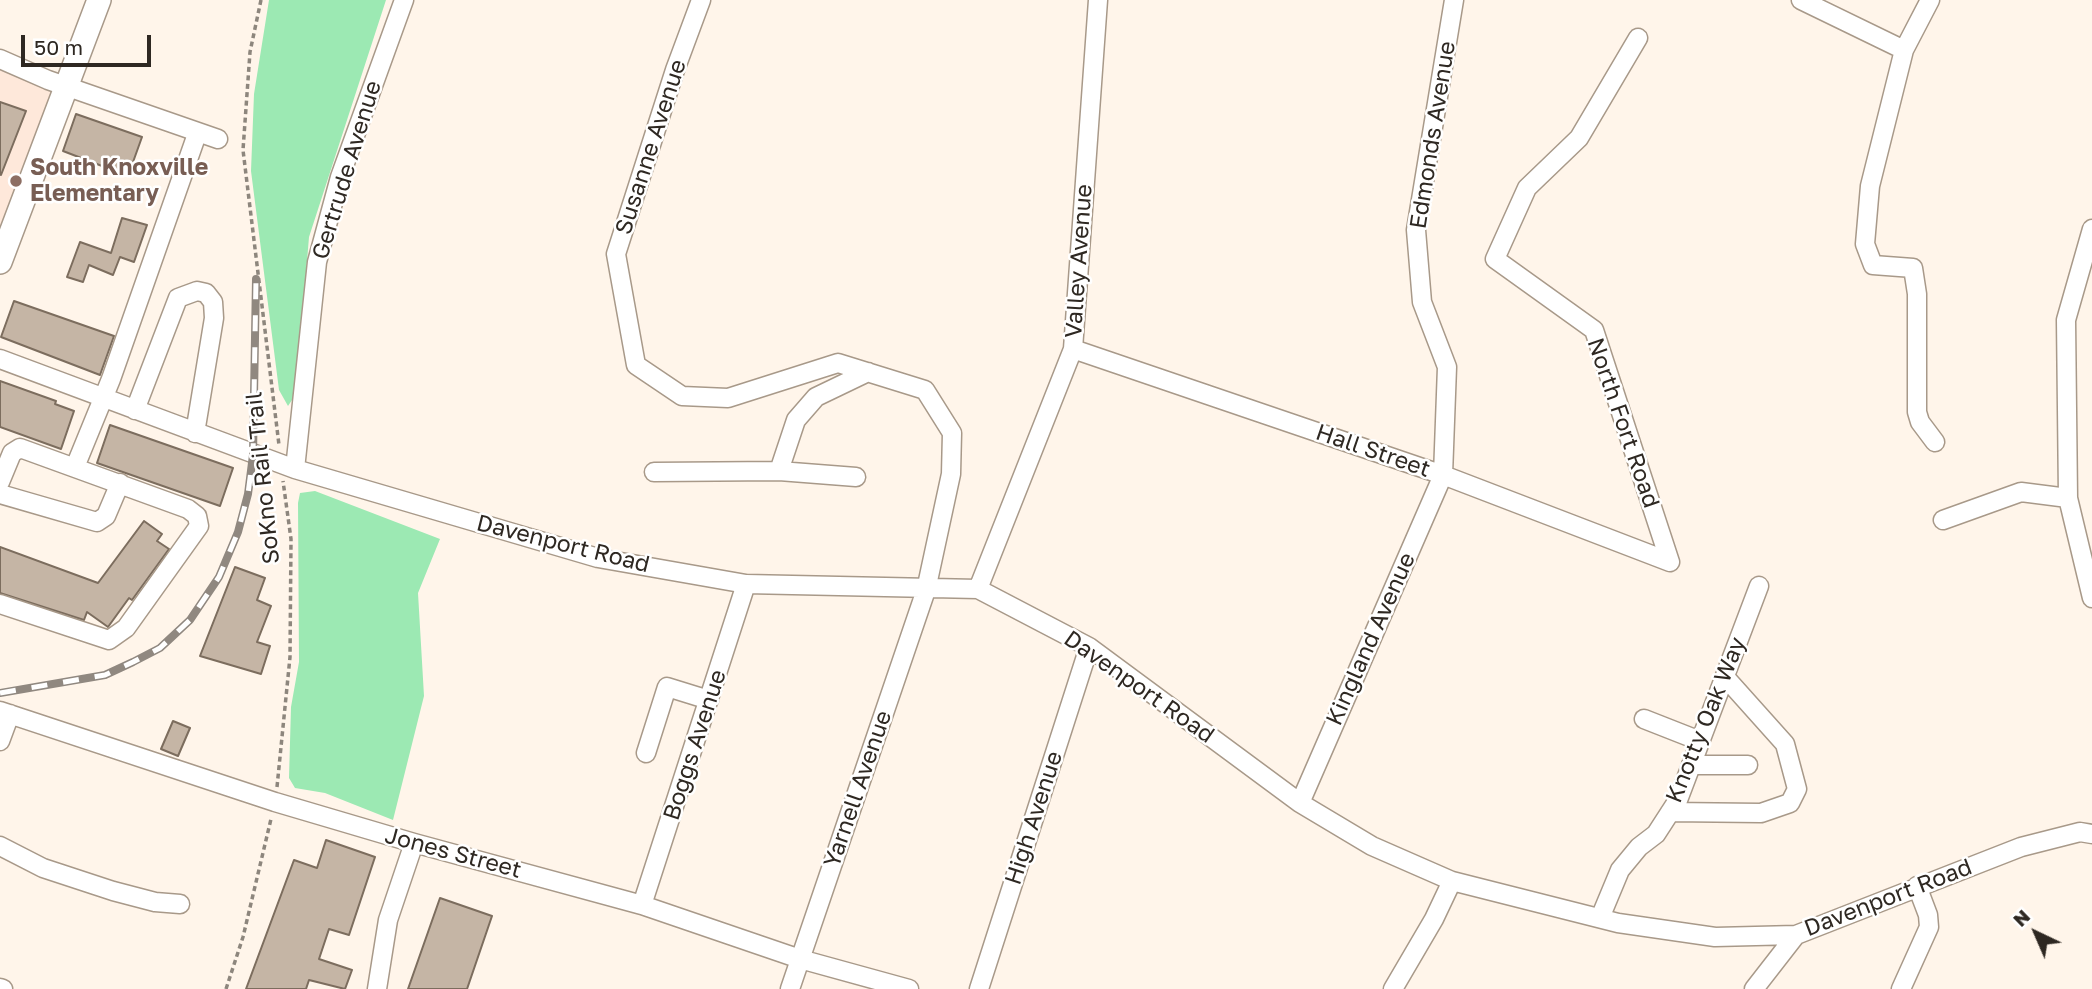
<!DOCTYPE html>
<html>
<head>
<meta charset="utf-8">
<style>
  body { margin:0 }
  #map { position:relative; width:2092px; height:989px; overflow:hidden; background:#fff5ea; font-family:"Golos Text",sans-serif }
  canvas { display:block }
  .north { position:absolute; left:2001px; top:898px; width:70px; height:70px; -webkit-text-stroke:5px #fff; paint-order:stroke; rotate:316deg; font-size:19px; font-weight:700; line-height:28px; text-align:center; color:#2e2822 }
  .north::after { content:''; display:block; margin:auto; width:24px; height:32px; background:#2e2822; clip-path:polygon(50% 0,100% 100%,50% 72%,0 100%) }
  .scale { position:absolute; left:21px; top:35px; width:130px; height:32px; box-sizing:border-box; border:4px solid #2e2822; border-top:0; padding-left:9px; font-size:21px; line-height:24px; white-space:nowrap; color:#2e2822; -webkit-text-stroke:5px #fff; paint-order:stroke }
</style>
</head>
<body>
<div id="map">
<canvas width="2092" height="989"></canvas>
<div class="north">N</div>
<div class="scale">50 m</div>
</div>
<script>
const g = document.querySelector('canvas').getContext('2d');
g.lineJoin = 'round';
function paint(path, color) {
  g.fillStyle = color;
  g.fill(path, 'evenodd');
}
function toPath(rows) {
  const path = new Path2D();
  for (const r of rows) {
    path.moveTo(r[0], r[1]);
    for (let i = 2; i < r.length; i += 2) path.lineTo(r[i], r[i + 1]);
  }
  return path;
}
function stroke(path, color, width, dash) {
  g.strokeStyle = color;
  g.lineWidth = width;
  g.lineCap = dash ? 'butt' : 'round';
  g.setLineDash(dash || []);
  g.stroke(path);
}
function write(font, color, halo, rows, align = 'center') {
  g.font = font + ' "Golos Text",sans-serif';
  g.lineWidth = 5;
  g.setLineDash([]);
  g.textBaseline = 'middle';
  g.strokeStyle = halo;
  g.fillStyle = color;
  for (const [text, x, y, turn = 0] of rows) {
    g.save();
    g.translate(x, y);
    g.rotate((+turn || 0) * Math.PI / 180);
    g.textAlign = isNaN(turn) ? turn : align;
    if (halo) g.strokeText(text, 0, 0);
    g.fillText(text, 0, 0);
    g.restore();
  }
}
const education = toPath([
  [0,59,67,86,0,262]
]);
const green = toPath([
  [269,0,386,0,309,237,296,394,288,406,279,390,251,171,254,94],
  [315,491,440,539,418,593,424,696,393,820,325,793,295,788,289,778,291,707,299,662,298,503,300,493]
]);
const building = toPath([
  [0,102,26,111,1,175,0,174,0,102],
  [76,114,142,137,128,176,63,151,76,114],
  [122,218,147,225,134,262,120,257,113,275,89,265,83,282,67,277,80,242,111,253,122,218],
  [14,301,114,336,100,375,1,337,14,301],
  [0,381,56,401,55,404,74,411,61,449,0,427,0,381],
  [110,425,233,468,220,506,97,463,110,425],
  [144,521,162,534,157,541,169,549,132,600,129,598,108,627,87,612,84,620,0,593,0,547,98,583,144,521],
  [235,567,265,578,257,600,271,606,257,642,270,646,261,674,200,656,235,567],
  [173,721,190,728,178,756,161,749,173,721],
  [326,840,375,857,349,935,329,929,319,959,352,970,345,989,309,980,306,989,246,989,294,860,317,868,326,840],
  [440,898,492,916,467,989,408,989,440,898]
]);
const path = toPath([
  [261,0,250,52,243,150,279,445],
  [277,787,290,657,291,539,283,481],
  [226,989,243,937,271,819]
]);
const minor = toPath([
  [701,0,675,70,616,254,636,365,682,396,728,398,838,363,925,390,952,433,951,474,926,590,790,989],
  [1801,0,1904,50],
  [1930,0,1904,50,1870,186,1865,244,1873,265,1913,268,1917,294,1917,412,1920,422,1935,442],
  [1638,38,1579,138,1527,188,1495,259,1594,330,1670,562],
  [0,59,48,80,218,139],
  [2092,229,2066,320,2068,498,2092,598],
  [1073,349,1443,475,1670,562],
  [0,359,295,469,598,558,746,584,978,589,1089,647,1300,803,1372,846,1452,881,1618,923,1715,937,1796,935,2021,847,2080,832,2092,834],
  [135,410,178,298,197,291,206,293,213,302,214,318,195,433],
  [75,467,111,379,197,134],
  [295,469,317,262,340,177,404,0],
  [654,472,779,471],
  [856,477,779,471,796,420,816,397,868,372],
  [0,482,12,453,20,448,188,509,197,516,199,526,126,628,109,640,0,604],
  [0,494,97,522,106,516,120,483],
  [1943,520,2021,492,2068,498],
  [978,589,1073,349,1098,0],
  [0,711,275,802,414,843,642,905,800,959,909,989],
  [1644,719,1700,741],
  [0,741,10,714],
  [646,753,667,687,709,700],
  [1691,765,1748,765],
  [1300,803,1443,475,1447,367,1422,302,1416,230,1454,0],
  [1670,812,1761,813,1790,803,1797,789,1785,744,1725,677],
  [0,846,43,868,113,891,155,902,180,904],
  [642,905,746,584],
  [1600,918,1620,870,1639,847,1656,834,1678,800,1759,586],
  [0,988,3,989],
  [377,989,388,920,414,843],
  [979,989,1089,647],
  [1393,989,1434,919,1452,881],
  [1754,989,1796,935],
  [1901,989,1929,927,1928,915,1917,886]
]);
const major = toPath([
  [0,262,99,0]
]);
const rail = toPath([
  [0,693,105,675,133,662,160,648,190,620,219,577,238,532,248,494,253,455,256,279]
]);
const markers = [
  [16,181,7,"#8d6e63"]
];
const streetNames = [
  ["Edmonds Avenue",1433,135,-81],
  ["Susanne Avenue",651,147,-72],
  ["Gertrude Avenue",347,170,-73],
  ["Valley Avenue",1079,261,-86],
  ["North Fort Road",1623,423,71],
  ["Hall Street",1373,451,19],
  ["SoKno Rail Trail",263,478,-96],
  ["Davenport Road",563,544,14],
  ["Kingland Avenue",1371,639,-66],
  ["Davenport Road",1139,687,35],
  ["Knotty Oak Way",1706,720,-68],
  ["Boggs Avenue",695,745,-72],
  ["Yarnell Avenue",858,789,-71],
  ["High Avenue",1034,818,-72],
  ["Jones Street",453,853,15],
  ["Davenport Road",1888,898,-21]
];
const educationNames = [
  ["South Knoxville",30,168],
  ["Elementary",30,194]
];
paint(education, '#fee8da');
paint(green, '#9ce9b3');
paint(building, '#c5b5a5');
stroke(building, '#7c6d5e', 2);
stroke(minor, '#a89989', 21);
stroke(major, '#a89989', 26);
stroke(path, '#8d867d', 3.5, [5, 3.5]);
stroke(minor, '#fff', 18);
stroke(major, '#fff', 23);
stroke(rail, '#908880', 8);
stroke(rail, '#fff', 5, [16]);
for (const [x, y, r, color] of markers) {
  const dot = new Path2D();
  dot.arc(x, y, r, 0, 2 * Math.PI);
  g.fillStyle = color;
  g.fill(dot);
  stroke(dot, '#fff', 2.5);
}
write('23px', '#2e2822', '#fff', streetNames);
write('bold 23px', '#785e54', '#fff', educationNames, 'left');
</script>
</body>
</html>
